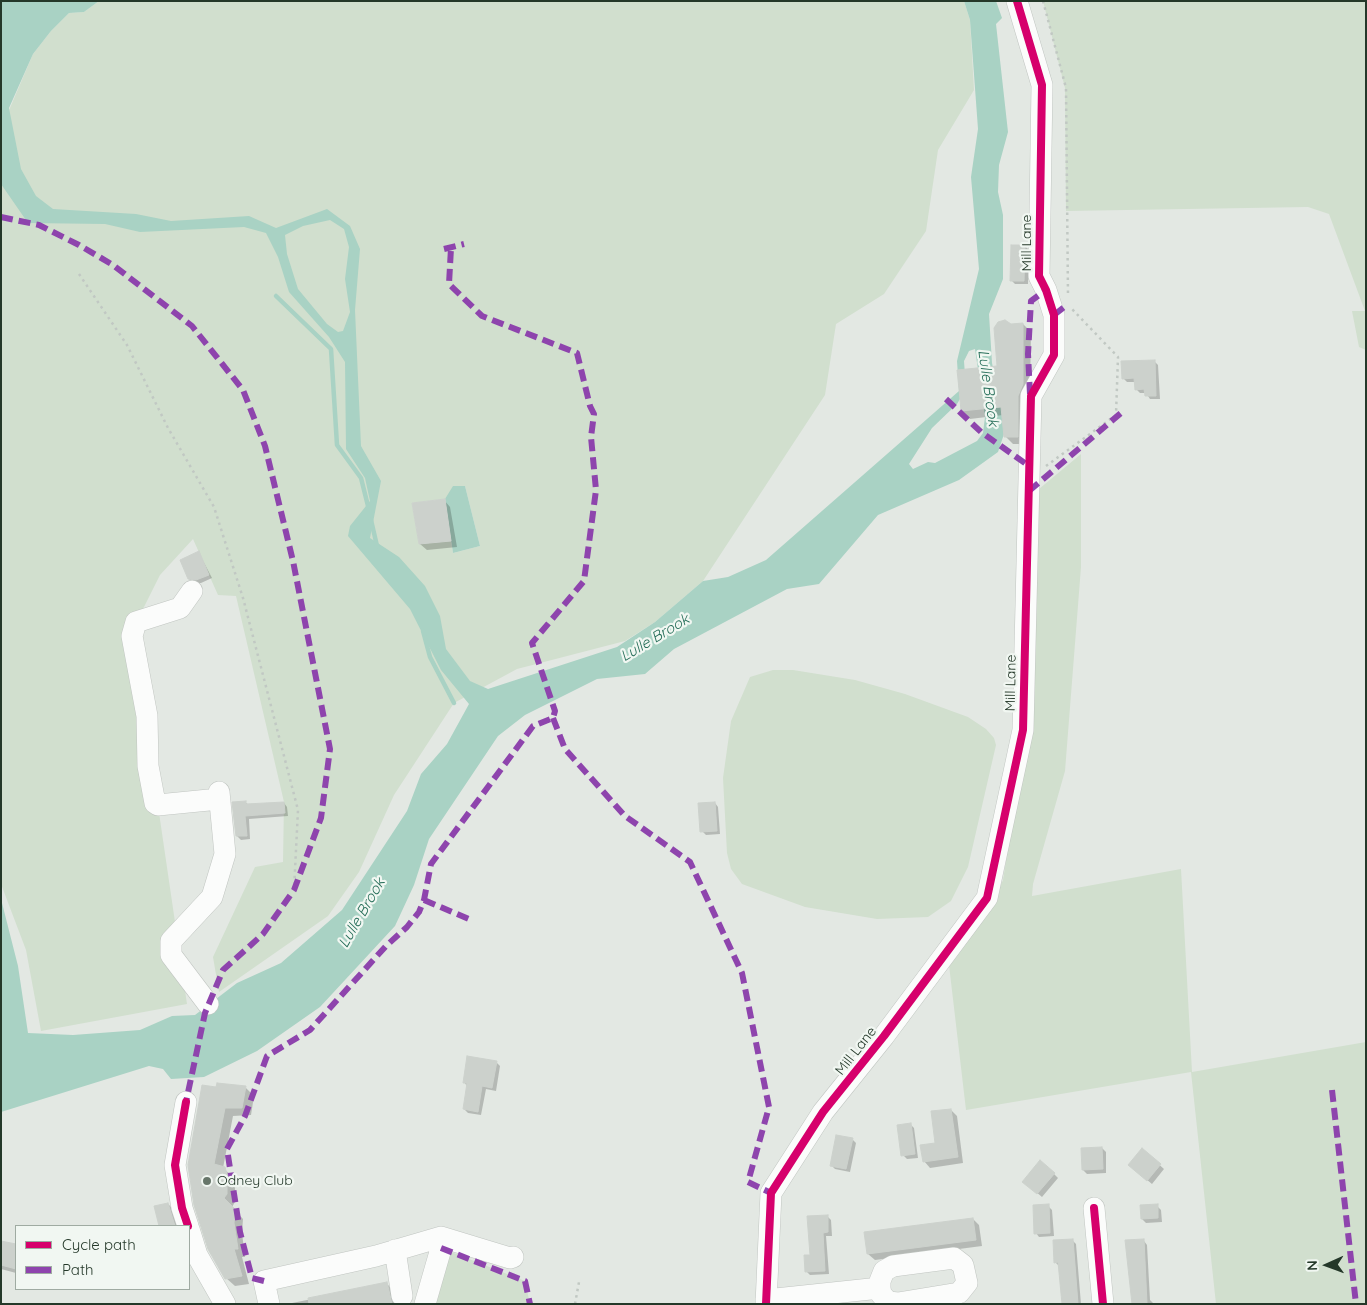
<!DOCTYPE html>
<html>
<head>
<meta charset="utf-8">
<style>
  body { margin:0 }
  #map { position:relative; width:1367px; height:1305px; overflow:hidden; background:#e3e8e3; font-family:Quicksand,sans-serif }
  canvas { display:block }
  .frame { position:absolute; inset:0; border:2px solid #243829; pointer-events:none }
  .legend { position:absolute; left:15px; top:1225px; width:175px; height:65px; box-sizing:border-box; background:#f1f7f2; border:1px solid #9faba2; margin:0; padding:6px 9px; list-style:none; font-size:15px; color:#243829 }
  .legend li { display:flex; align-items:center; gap:10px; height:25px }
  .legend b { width:25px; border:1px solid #9faba2 }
  .north { position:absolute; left:1302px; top:1240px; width:50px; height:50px; -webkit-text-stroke:4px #f1f7f2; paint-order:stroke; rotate:268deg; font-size:14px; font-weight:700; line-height:20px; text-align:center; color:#243829 }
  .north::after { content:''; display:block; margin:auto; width:18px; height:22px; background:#243829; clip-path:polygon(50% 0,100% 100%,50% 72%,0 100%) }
</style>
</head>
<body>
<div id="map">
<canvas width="1367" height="1305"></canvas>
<div class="frame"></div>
<ul class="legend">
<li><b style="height:6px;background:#d6006c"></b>Cycle path</li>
<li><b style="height:6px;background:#8e44ad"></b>Path</li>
</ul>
<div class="north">N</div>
</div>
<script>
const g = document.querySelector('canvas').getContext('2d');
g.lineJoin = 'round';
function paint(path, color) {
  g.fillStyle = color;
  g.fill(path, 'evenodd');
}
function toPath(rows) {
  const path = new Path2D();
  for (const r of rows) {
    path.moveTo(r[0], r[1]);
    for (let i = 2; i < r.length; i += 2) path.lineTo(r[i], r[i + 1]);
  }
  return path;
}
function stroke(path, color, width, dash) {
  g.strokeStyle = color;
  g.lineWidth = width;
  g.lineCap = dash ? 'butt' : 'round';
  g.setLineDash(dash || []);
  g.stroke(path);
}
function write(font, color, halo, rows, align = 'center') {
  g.font = font + ' Quicksand,sans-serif';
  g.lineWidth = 4.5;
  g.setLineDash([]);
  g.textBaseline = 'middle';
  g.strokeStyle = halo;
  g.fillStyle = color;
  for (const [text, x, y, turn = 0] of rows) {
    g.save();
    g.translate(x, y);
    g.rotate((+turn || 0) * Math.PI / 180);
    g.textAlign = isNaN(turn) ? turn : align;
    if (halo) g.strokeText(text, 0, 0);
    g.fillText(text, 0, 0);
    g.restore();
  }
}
const green = toPath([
  [99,1,964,1,970,20,974,90,938,150,926,231,884,294,836,324,825,395,703,581,655,622,625,641,517,669,454,703,394,795,359,872,328,916,219,992,213,957,255,867,283,862,284,802,236,596,218,595,193,539,160,575,136,623,157,799,187,1004,41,1031,26,950,1,884,1,129,33,54,51,31,69,13,84,12],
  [465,486,480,546,453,553,451,541,419,544,412,503,445,499],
  [1043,1,1366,1,1366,350,1359,347,1352,311,1365,311,1329,214,1308,207,1066,211,1065,88],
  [1081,454,1081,567,1065,771,1033,884,1032,896,1181,869,1192,1072,1366,1042,1366,1304,1216,1304,1191,1072,966,1110,949,965,989,912,1003,880,1013,815,1033,494],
  [773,670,793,670,855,680,905,694,968,717,986,729,994,738,996,745,968,867,951,901,928,917,877,919,805,907,742,884,731,869,727,853,723,778,731,721,750,677],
  [441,1248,525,1281,530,1304,425,1304]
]);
const water = toPath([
  [1,1,99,1,84,12,69,13,51,31,33,54,9,108,21,169,36,196,53,209,136,214,171,221,249,216,276,228,327,209,350,226,360,249,355,310,361,446,381,481,370,538,399,557,425,586,440,616,446,649,470,681,488,689,617,647,655,622,703,581,728,577,766,560,959,391,957,361,979,269,971,177,978,129,970,20,964,1,996,1,1002,18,996,24,1008,132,999,165,998,192,1003,215,1003,279,989,314,992,363,1006,428,998,452,959,480,878,515,819,584,787,589,674,649,645,674,597,679,525,715,498,736,429,839,414,885,395,926,320,1007,257,1051,204,1077,171,1079,163,1069,149,1066,1,1112,1,899,18,966,28,1033,73,1035,140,1030,172,1016,195,1015,237,983,281,963,342,910,407,811,421,774,447,744,469,704,441,670,410,609,348,536,350,526,370,501,365,478,346,449,345,362,329,337,289,292,278,257,266,233,244,227,140,232,105,224,28,223,1,184],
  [330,220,344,229,349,247,345,279,350,312,343,331,338,332,327,324,298,289,287,254,285,235,303,226],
  [975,349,985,417,983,433,977,441,935,463,928,462,913,469,909,464,932,428,957,404,966,389,964,361,969,351],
  [453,486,465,486,480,546,453,553,445,499]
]);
const shadow = toPath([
  [1025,246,1029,250,1028,284,1015,284,1011,280],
  [1023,324,1031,332,1030,393,1025,444,1013,444,1005,436,1003,415,970,419,963,411,958,372,998,368,1010,325],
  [1154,361,1158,365,1160,399,1150,399,1146,393,1140,393,1136,389,1136,382,1127,382,1123,378],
  [444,500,450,507,457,547,427,550,420,544],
  [199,553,212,578,201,583,193,583,189,579],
  [245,802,249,805,284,803,287,807,288,816,249,819,250,839,241,840,237,836],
  [715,803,718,807,720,834,706,835,702,831],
  [496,1062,500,1066,496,1091,486,1089,481,1115,468,1113,464,1109,467,1086,464,1082],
  [245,1087,254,1096,251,1115,233,1116,223,1168,233,1177,235,1184,235,1202,232,1207,243,1219,242,1233,245,1257,242,1257,249,1284,235,1286,226,1278,209,1248,217,1088],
  [951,1110,957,1116,963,1163,930,1168,924,1161,937,1144],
  [910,1124,914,1128,918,1158,907,1159,903,1155],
  [852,1139,856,1143,850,1172,835,1169,831,1165],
  [1102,1148,1106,1152,1106,1173,1087,1174,1083,1170],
  [1143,1150,1164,1169,1152,1184,1134,1169],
  [1054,1174,1058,1178,1042,1197,1028,1185],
  [168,1204,172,1208,177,1226,161,1226,156,1207],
  [1048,1206,1052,1210,1054,1236,1039,1237,1036,1233],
  [1157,1206,1161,1210,1162,1222,1146,1223,1142,1219],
  [827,1216,831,1220,832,1236,826,1236,829,1274,810,1275,806,1271],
  [973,1219,979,1225,982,1246,875,1260,868,1254],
  [1072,1240,1076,1244,1081,1304,1064,1304,1059,1266,1055,1262],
  [1144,1241,1147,1245,1150,1300,1154,1304,1134,1304],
  [1,1242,16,1246,16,1273,1,1269],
  [387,1284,395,1292,397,1304,287,1304]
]);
const stream = toPath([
  [276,296,331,349,337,445,361,478,369,510],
  [371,520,377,546],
  [423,631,430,657,454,703]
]);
const building = toPath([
  [1011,245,1025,245,1024,281,1010,281,1011,245],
  [1005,320,1011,324,1023,323,1023,384,1018,396,1018,437,1004,437,1001,407,961,411,959,389,957,370,997,366,994,328,998,322,1005,320],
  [1155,360,1156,396,1145,396,1144,389,1135,390,1134,378,1122,379,1121,361,1155,360],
  [445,499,451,541,419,544,412,503,445,499],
  [199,551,209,575,196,580,188,579,180,560,199,551],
  [246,801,246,804,284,802,285,813,245,816,247,836,236,836,232,802,246,801],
  [715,802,717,831,700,832,698,803,715,802],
  [467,1056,497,1061,492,1088,482,1086,478,1112,463,1109,467,1083,463,1083,467,1056],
  [217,1083,246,1086,242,1108,225,1108,214,1164,225,1167,227,1174,227,1194,224,1198,235,1209,234,1223,238,1249,234,1249,242,1276,225,1279,208,1249,194,1205,188,1165,202,1085,216,1087,217,1083],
  [951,1109,958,1157,923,1162,920,1145,935,1143,931,1111,951,1109],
  [911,1123,915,1154,901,1156,897,1125,911,1123],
  [836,1135,853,1138,846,1169,830,1166,836,1135],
  [1102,1147,1103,1169,1082,1170,1081,1148,1102,1147],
  [1142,1148,1161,1164,1147,1181,1128,1165,1142,1148],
  [1040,1160,1055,1173,1037,1194,1022,1182,1040,1160],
  [168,1203,175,1226,159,1226,154,1206,168,1203],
  [1049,1204,1050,1233,1034,1234,1033,1205,1049,1204],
  [1158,1204,1158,1218,1141,1219,1140,1205,1158,1204],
  [828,1215,828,1232,823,1233,825,1271,805,1272,804,1255,810,1255,807,1216,828,1215],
  [973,1218,976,1240,867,1254,864,1232,973,1218],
  [1073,1239,1078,1304,1062,1304,1058,1262,1054,1263,1053,1240,1073,1239],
  [1144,1239,1147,1304,1132,1304,1125,1240,1144,1239],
  [1,1241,16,1244,16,1269,1,1265,1,1241],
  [387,1282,392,1304,309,1304,308,1298,387,1282]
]);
const path = toPath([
  [1043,1,1066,88,1068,296],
  [79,274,127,345,168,428,214,507,243,598,298,810,294,890],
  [1046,466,1116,415,1118,357,1071,308],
  [575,1304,579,1282]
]);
const minor = toPath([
  [192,591,180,608,136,622,132,636,147,716,148,766,155,803,158,805,219,799],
  [208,1004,171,955,171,941,212,897,225,854,219,792],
  [186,1102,175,1165,182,1208,188,1226],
  [1094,1208,1103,1304],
  [189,1229,197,1255,225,1304],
  [395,1250,402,1296],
  [766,1300,880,1288,880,1281,884,1271,893,1266,954,1258,963,1265,967,1283,959,1293,898,1303,888,1302,881,1294,880,1288],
  [269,1304,264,1281,376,1256,441,1237,510,1258,513,1257],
  [425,1304,444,1238],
  [766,1304,771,1193,823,1112,884,1036,987,898,1023,730,1031,396,1054,355,1054,315,1046,290,1039,276,1042,85,1017,1]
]);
const quiet = toPath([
  [1,217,39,225,79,245,113,265,192,326,243,390,265,446,293,561,330,749,321,818,294,890,263,934,223,970,205,1013,186,1102],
  [444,249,464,244],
  [1054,315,1068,304],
  [1030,394,1028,354,1031,301,1046,290],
  [946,399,981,432,1029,466],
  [1029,491,1121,413],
  [553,718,565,749,625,816,690,862,742,973,769,1107,748,1182,771,1193],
  [424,900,469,919],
  [1332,1090,1356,1304],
  [441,1248,525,1281,530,1304],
  [264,1281,252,1278,240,1232,227,1149,245,1116,267,1056,310,1030,386,946,407,927,419,912,424,900,431,864,533,726,553,718,555,711,532,643,584,581,596,490,591,437,594,414,590,406,577,353,482,316,449,284,451,248]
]);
const cycleway = toPath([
  [186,1102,175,1165,182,1208,188,1226],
  [1094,1208,1103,1304],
  [766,1304,771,1193,823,1112,884,1036,987,898,1023,730,1031,396,1054,355,1054,315,1046,290,1039,276,1042,85,1017,1]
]);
const markers = [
  [207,1181,5,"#67766a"]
];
const streetNames = [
  ["Mill Lane",1027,243,-90],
  ["Mill Lane",1011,683,-89],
  ["Mill Lane",856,1051,-52]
];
const poiNames = [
  ["Odney Club",217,1181]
];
const waterNames = [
  ["Lulle Brook",988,388,82],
  ["Lulle Brook",655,638,-31],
  ["Lulle Brook",362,913,-60]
];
paint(green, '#d1dfce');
paint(water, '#a9d2c4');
paint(shadow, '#0003');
stroke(stream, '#a9d2c4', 4.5);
paint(building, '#ccd1cc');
stroke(building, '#ccd1cc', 1);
stroke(minor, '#c0c5c1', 22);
stroke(path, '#c1c8c3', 2.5, [2.5, 4]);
stroke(minor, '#fbfcfb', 21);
stroke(quiet, '#8e44ad', 6, [12, 6]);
stroke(cycleway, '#d6006c', 8);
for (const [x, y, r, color] of markers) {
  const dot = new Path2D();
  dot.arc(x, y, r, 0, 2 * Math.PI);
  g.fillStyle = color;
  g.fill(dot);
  stroke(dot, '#f1f7f2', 2);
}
write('14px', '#243829', '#f1f7f2', streetNames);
write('14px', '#243829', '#f1f7f2', poiNames, 'left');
write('italic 15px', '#256d58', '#f1f7f2', waterNames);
</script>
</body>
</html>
